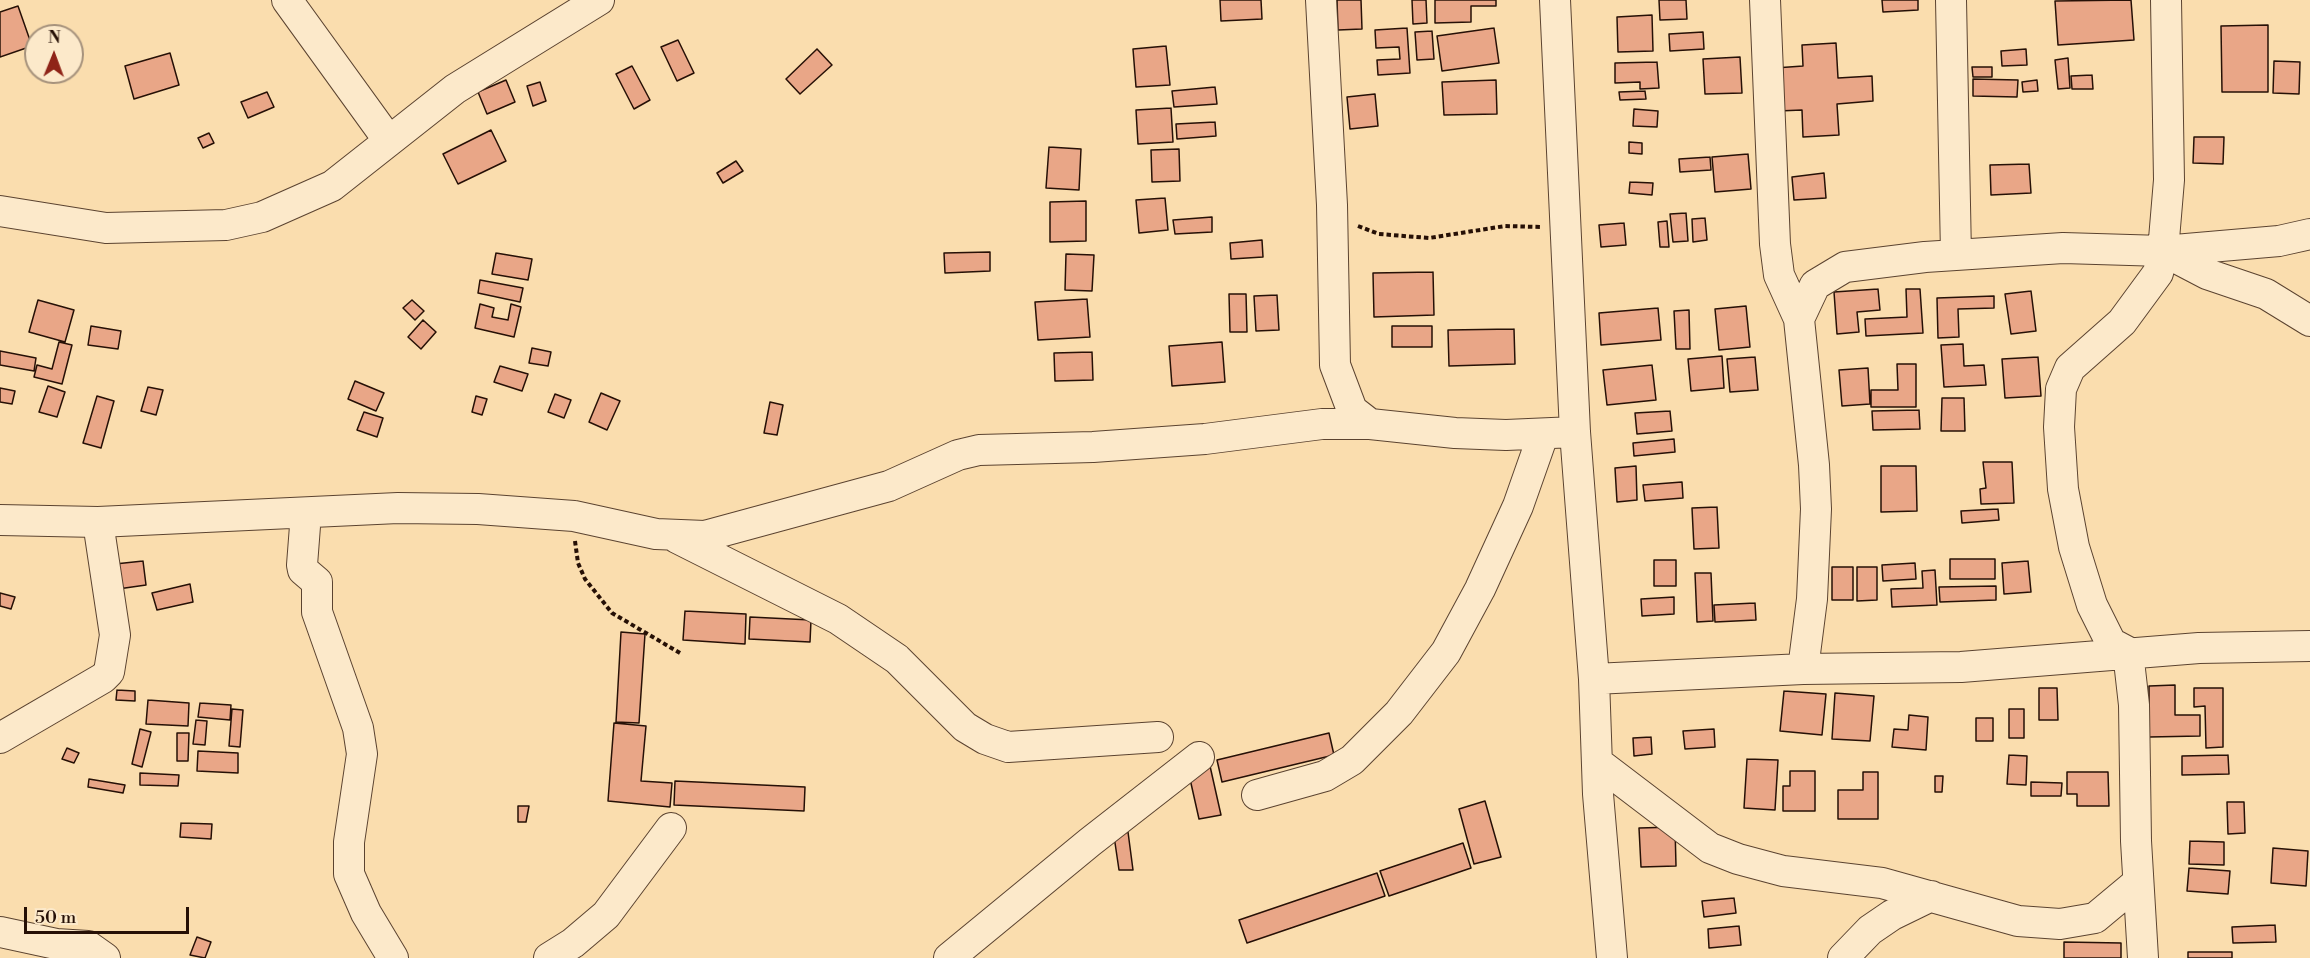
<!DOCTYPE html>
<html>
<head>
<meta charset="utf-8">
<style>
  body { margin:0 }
  #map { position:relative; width:2310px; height:958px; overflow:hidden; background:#faddae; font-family:"Libre Bodoni",serif }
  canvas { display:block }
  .north { position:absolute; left:24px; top:24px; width:60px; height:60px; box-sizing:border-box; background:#fce9ca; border:2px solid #a6927c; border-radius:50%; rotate:1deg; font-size:16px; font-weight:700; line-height:24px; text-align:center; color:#261006 }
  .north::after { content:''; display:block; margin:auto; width:21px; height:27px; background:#8f2418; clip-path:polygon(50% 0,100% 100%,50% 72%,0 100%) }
  .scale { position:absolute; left:24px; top:907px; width:165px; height:27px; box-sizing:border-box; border:3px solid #261006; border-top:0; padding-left:8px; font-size:18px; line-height:21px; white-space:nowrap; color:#261006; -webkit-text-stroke:4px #fce9ca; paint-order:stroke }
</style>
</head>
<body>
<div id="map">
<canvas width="2310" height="958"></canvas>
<div class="north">N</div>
<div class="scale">50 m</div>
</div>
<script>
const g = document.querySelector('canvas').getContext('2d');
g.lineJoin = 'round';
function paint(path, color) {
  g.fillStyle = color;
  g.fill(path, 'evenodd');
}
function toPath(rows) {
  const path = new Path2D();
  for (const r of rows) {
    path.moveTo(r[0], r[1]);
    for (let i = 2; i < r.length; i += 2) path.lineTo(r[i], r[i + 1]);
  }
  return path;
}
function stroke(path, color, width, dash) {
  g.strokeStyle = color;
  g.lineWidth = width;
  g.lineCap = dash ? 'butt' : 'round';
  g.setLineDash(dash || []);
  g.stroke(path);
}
const building = toPath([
  [1220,0,1261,0,1262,19,1221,21,1220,0],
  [1337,0,1361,0,1362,29,1338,30,1337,0],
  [1412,0,1426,0,1427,23,1413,24,1412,0],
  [1435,0,1496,0,1496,6,1471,6,1471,22,1435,23,1435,0],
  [1659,0,1686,0,1687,19,1660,20,1659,0],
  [1882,0,1918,0,1918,10,1883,12,1882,0],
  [2131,0,2134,40,2058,45,2055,1,2131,0],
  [18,6,32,46,0,57,0,12,18,6],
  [1652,15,1653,51,1618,52,1617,17,1652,15],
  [2268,25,2268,92,2222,92,2221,26,2268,25],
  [1407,28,1410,73,1378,75,1377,60,1400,59,1399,47,1376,48,1375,30,1407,28],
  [1494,28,1499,63,1442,71,1437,36,1494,28],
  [1432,31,1434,59,1417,60,1415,32,1432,31],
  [1703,32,1704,49,1670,51,1669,34,1703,32],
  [678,40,694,73,677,81,661,47,678,40],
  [1836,43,1838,78,1872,76,1873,101,1837,104,1839,135,1803,137,1802,110,1778,111,1775,68,1803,66,1802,45,1836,43],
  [1166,46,1170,85,1136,87,1133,49,1166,46],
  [817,49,832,65,800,94,786,79,817,49],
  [2026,49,2027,65,2002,66,2001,51,2026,49],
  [170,53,179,85,134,99,125,66,170,53],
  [1740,57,1742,93,1705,94,1703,59,1740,57],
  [2068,58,2070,88,2058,89,2055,60,2068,58],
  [2274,61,2300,62,2299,94,2273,93,2274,61],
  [1657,62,1659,88,1640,89,1640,82,1615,83,1615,63,1657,62],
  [632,66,650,100,634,109,616,74,632,66],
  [1972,67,1992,67,1992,77,1973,77,1972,67],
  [2092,75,2093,89,2072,89,2071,76,2092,75],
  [1973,79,2018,80,2017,97,1973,96,1973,79],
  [506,80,515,102,487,114,478,92,506,80],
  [1496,80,1497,114,1444,115,1442,82,1496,80],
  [2037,80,2038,91,2023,92,2022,82,2037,80],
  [540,82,546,101,533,106,527,86,540,82],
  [1215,87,1217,104,1174,107,1172,91,1215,87],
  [1645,91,1646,99,1620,100,1619,92,1645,91],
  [267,92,274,107,248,118,241,102,267,92],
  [1375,94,1378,126,1350,129,1347,97,1375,94],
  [1171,108,1173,142,1138,144,1136,110,1171,108],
  [1634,109,1658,111,1657,127,1633,126,1634,109],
  [1215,122,1216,136,1177,139,1176,124,1215,122],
  [491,130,506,161,458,184,443,154,491,130],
  [209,133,214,143,203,148,198,138,209,133],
  [2194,137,2224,137,2223,164,2193,163,2194,137],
  [1629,142,1642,143,1642,154,1629,153,1629,142],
  [1049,147,1081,149,1079,190,1046,188,1049,147],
  [1179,149,1180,181,1152,182,1151,150,1179,149],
  [1748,154,1751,189,1715,192,1712,157,1748,154],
  [1710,157,1711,170,1680,172,1679,159,1710,157],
  [736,161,743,171,723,183,717,173,736,161],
  [2029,164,2031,193,1991,195,1990,165,2029,164],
  [1824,173,1826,198,1794,200,1792,177,1824,173],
  [1630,182,1653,183,1652,195,1629,193,1630,182],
  [1165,198,1168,230,1139,233,1136,200,1165,198],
  [1086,201,1086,241,1050,242,1050,202,1086,201],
  [1686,213,1688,241,1673,242,1670,214,1686,213],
  [1212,217,1212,232,1175,234,1173,220,1212,217],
  [1705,218,1707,240,1693,242,1692,219,1705,218],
  [1667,221,1669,247,1660,247,1658,222,1667,221],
  [1624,223,1626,245,1601,247,1599,225,1624,223],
  [1262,240,1263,257,1231,259,1230,243,1262,240],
  [990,252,990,271,945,273,944,253,990,252],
  [496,253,532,259,528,280,492,274,496,253],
  [1066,254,1094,255,1092,291,1065,290,1066,254],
  [1433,272,1434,315,1374,317,1373,273,1433,272],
  [480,280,523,288,520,302,478,293,480,280],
  [1878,289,1880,310,1857,312,1859,332,1837,334,1834,292,1878,289],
  [1906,289,1920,289,1923,333,1866,336,1865,319,1907,317,1906,289],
  [2031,291,2036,331,2011,334,2005,294,2031,291],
  [1229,294,1246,294,1247,332,1230,332,1229,294],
  [1277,295,1279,330,1256,331,1254,296,1277,295],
  [1994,296,1994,308,1958,309,1959,337,1938,338,1937,298,1994,296],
  [1087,299,1090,337,1038,340,1035,302,1087,299],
  [38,300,74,310,65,342,29,332,38,300],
  [412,300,424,311,415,320,403,308,412,300],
  [480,304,494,308,492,317,508,320,511,304,521,307,514,337,475,328,480,304],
  [1746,306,1750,347,1719,350,1715,309,1746,306],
  [1658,308,1661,340,1601,345,1599,313,1658,308],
  [1689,310,1690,349,1676,349,1674,311,1689,310],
  [423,320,436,332,421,349,408,337,423,320],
  [91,326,121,331,118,349,88,345,91,326],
  [1392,326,1432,326,1432,347,1392,347,1392,326],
  [1514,329,1515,364,1449,366,1448,330,1514,329],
  [59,342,72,345,62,384,34,377,37,365,52,369,59,342],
  [1222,342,1225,382,1172,386,1169,346,1222,342],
  [1963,344,1964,366,1984,365,1986,385,1944,387,1941,345,1963,344],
  [532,348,551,352,548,366,529,363,532,348],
  [0,351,36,358,34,371,0,365,0,351],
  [1092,352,1093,380,1055,381,1054,353,1092,352],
  [1722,356,1724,388,1691,391,1688,359,1722,356],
  [1755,357,1758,390,1730,392,1727,359,1755,357],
  [2038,357,2041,396,2005,398,2002,359,2038,357],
  [1897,364,1916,364,1916,407,1871,407,1871,390,1898,390,1897,364],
  [1652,365,1656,400,1607,405,1603,370,1652,365],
  [500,366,528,374,522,391,494,382,500,366],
  [1868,368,1870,404,1842,406,1839,370,1868,368],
  [355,381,384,393,376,411,348,399,355,381],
  [48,386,65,392,57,417,39,412,48,386],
  [148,387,163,390,156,415,141,411,148,387],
  [0,388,15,391,12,404,0,402,0,388],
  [601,393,620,401,607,430,589,422,601,393],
  [555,394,571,400,564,418,548,412,555,394],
  [97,396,114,401,101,448,83,443,97,396],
  [476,396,487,399,482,415,472,412,476,396],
  [1942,398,1964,398,1965,431,1941,431,1942,398],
  [770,402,783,405,777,435,764,433,770,402],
  [1919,410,1920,429,1873,430,1872,411,1919,410],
  [1670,411,1672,431,1637,434,1635,413,1670,411],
  [364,412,383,418,377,437,357,430,364,412],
  [1674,439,1675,452,1634,456,1633,443,1674,439],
  [1983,462,2012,462,2014,503,1981,504,1980,489,1986,488,1983,462],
  [1636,466,1637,500,1617,502,1615,468,1636,466],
  [1881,466,1916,466,1917,511,1881,512,1881,466],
  [1682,482,1683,498,1645,501,1643,485,1682,482],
  [1717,507,1719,548,1694,549,1692,508,1717,507],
  [1998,509,1999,520,1962,523,1961,511,1998,509],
  [1950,559,1995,559,1995,579,1950,579,1950,559],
  [1654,560,1676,560,1676,586,1654,586,1654,560],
  [143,561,146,585,118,589,115,564,143,561],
  [2028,561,2031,592,2004,594,2002,563,2028,561],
  [1915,563,1916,579,1883,581,1882,565,1915,563],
  [1832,567,1853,567,1853,600,1832,600,1832,567],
  [1857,567,1877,567,1877,600,1857,601,1857,567],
  [1935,570,1937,605,1892,607,1891,589,1923,588,1922,571,1935,570],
  [1695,573,1711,573,1713,621,1697,622,1695,573],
  [190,584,193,602,157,610,152,593,190,584],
  [1996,586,1996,600,1940,602,1939,587,1996,586],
  [0,593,15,597,11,609,0,606,0,593],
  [1674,597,1674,614,1642,616,1641,599,1674,597],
  [1755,603,1756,620,1715,622,1714,605,1755,603],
  [685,611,746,614,745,644,683,640,685,611],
  [750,617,811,620,810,642,749,639,750,617],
  [621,632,645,634,639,723,616,722,621,632],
  [2175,685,2175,715,2200,715,2200,736,2149,737,2149,686,2175,685],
  [2039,688,2057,688,2058,720,2039,720,2039,688],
  [2194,688,2223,688,2223,747,2206,748,2205,706,2194,707,2194,688],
  [117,690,135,691,135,701,116,700,117,690],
  [1784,691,1826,694,1822,735,1780,731,1784,691],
  [1835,693,1874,696,1870,741,1832,739,1835,693],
  [148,700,189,703,188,726,146,724,148,700],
  [200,703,231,705,230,720,198,717,200,703],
  [232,709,243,710,240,747,229,746,232,709],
  [2009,709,2024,709,2024,738,2009,738,2009,709],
  [1909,715,1928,717,1926,750,1892,747,1894,729,1908,730,1909,715],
  [1976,718,1993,718,1993,741,1976,741,1976,718],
  [196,720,207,721,205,745,193,744,196,720],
  [614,723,646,726,641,781,672,783,670,807,608,801,614,723],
  [140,729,151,732,142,767,132,764,140,729],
  [1714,729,1715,747,1685,749,1683,731,1714,729],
  [177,733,189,733,188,761,177,761,177,733],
  [1329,733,1334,755,1222,782,1217,760,1329,733],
  [1651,737,1652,754,1634,756,1633,738,1651,737],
  [67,748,79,753,74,763,62,759,67,748],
  [198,751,238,753,238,773,197,771,198,751],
  [2009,755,2027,756,2026,785,2007,784,2009,755],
  [2228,755,2229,774,2182,775,2182,756,2228,755],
  [1747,759,1778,760,1775,810,1744,808,1747,759],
  [1210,766,1221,815,1199,819,1188,770,1210,766],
  [1790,771,1815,771,1815,811,1783,811,1783,786,1790,786,1790,771],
  [1863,772,1878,772,1878,819,1838,819,1838,790,1863,790,1863,772],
  [2067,772,2108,772,2109,806,2077,806,2077,794,2067,794,2067,772],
  [140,773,179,775,178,786,140,785,140,773],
  [1935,776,1943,776,1942,792,1935,792,1935,776],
  [89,779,125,785,123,793,88,787,89,779],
  [675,781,805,787,804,811,674,805,675,781],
  [2031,782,2062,783,2061,796,2031,796,2031,782],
  [1485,801,1501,857,1474,864,1459,809,1485,801],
  [2227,802,2244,802,2245,833,2228,834,2227,802],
  [518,806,529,806,526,822,518,822,518,806],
  [181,823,212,824,211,839,180,837,181,823],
  [1675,827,1676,866,1641,867,1639,828,1675,827],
  [1128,832,1133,870,1119,870,1114,836,1128,832],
  [2190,841,2224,842,2224,865,2189,864,2190,841],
  [1463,843,1471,868,1389,896,1380,871,1463,843],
  [2273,848,2308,851,2306,886,2271,883,2273,848],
  [2189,868,2230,871,2228,894,2187,891,2189,868],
  [1377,873,1385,896,1247,943,1239,920,1377,873],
  [1734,898,1736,913,1704,917,1702,901,1734,898],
  [2275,925,2276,942,2233,943,2232,927,2275,925],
  [1739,926,1741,945,1709,948,1708,929,1739,926],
  [197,937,211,942,205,958,190,955,197,937],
  [2064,942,2121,943,2121,958,2064,958,2064,942],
  [2188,952,2232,952,2232,958,2188,958,2188,952]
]);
const path = toPath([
  [1358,226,1379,234,1429,238,1505,226,1540,227],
  [575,541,578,563,585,579,612,613,680,653]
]);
const minor = toPath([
  [287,0,389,141],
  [1321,0,1332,205,1335,365,1352,410,1370,424],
  [1555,0,1575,432,1594,679,1598,794,1612,958],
  [1765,0,1775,244,1779,275,1799,319],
  [1951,0,1956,255],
  [0,211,106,228,226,225,262,217,332,186,455,89,599,0],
  [2163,251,2207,274,2266,294,2310,321],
  [306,513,302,565,303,570,317,582,317,612,358,728,362,754,349,842,349,874,366,913,393,958],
  [0,520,98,522,398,508,478,509,574,516,656,534,705,536,889,486,958,455,979,450,1093,447,1205,439,1322,424,1370,424,1455,433,1506,435,1575,432],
  [677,538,838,619,897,659,965,727,985,739,1008,747,1158,737],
  [1803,669,1812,599,1816,509,1814,465,1799,319,1815,285,1845,267,1925,257,2063,248,2163,251,2279,241,2310,234],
  [1594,679,1803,669,1961,667,2199,648,2310,646],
  [0,738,103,678,109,672,115,635,98,522],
  [1597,762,1710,848,1738,859,1783,871,1882,883,2018,921,2060,924,2095,918,2137,883],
  [1257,795,1325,776,1352,760,1399,713,1446,652,1480,589,1518,506,1543,435],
  [0,932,56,944,88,946,105,958],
  [549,958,573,943,606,915,671,828],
  [949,958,1090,842,1199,757],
  [1843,958,1870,930,1892,915,1931,896],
  [2143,958,2136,841,2134,705,2128,652,2111,643,2092,605,2074,547,2063,489,2059,427,2061,389,2070,368,2122,322,2158,273,2163,251,2169,180,2166,0]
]);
paint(building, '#e9a687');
stroke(building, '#261006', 1.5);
stroke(minor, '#5b4330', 32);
stroke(path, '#261006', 4, [4.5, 3]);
stroke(minor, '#fce9ca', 30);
</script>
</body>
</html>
